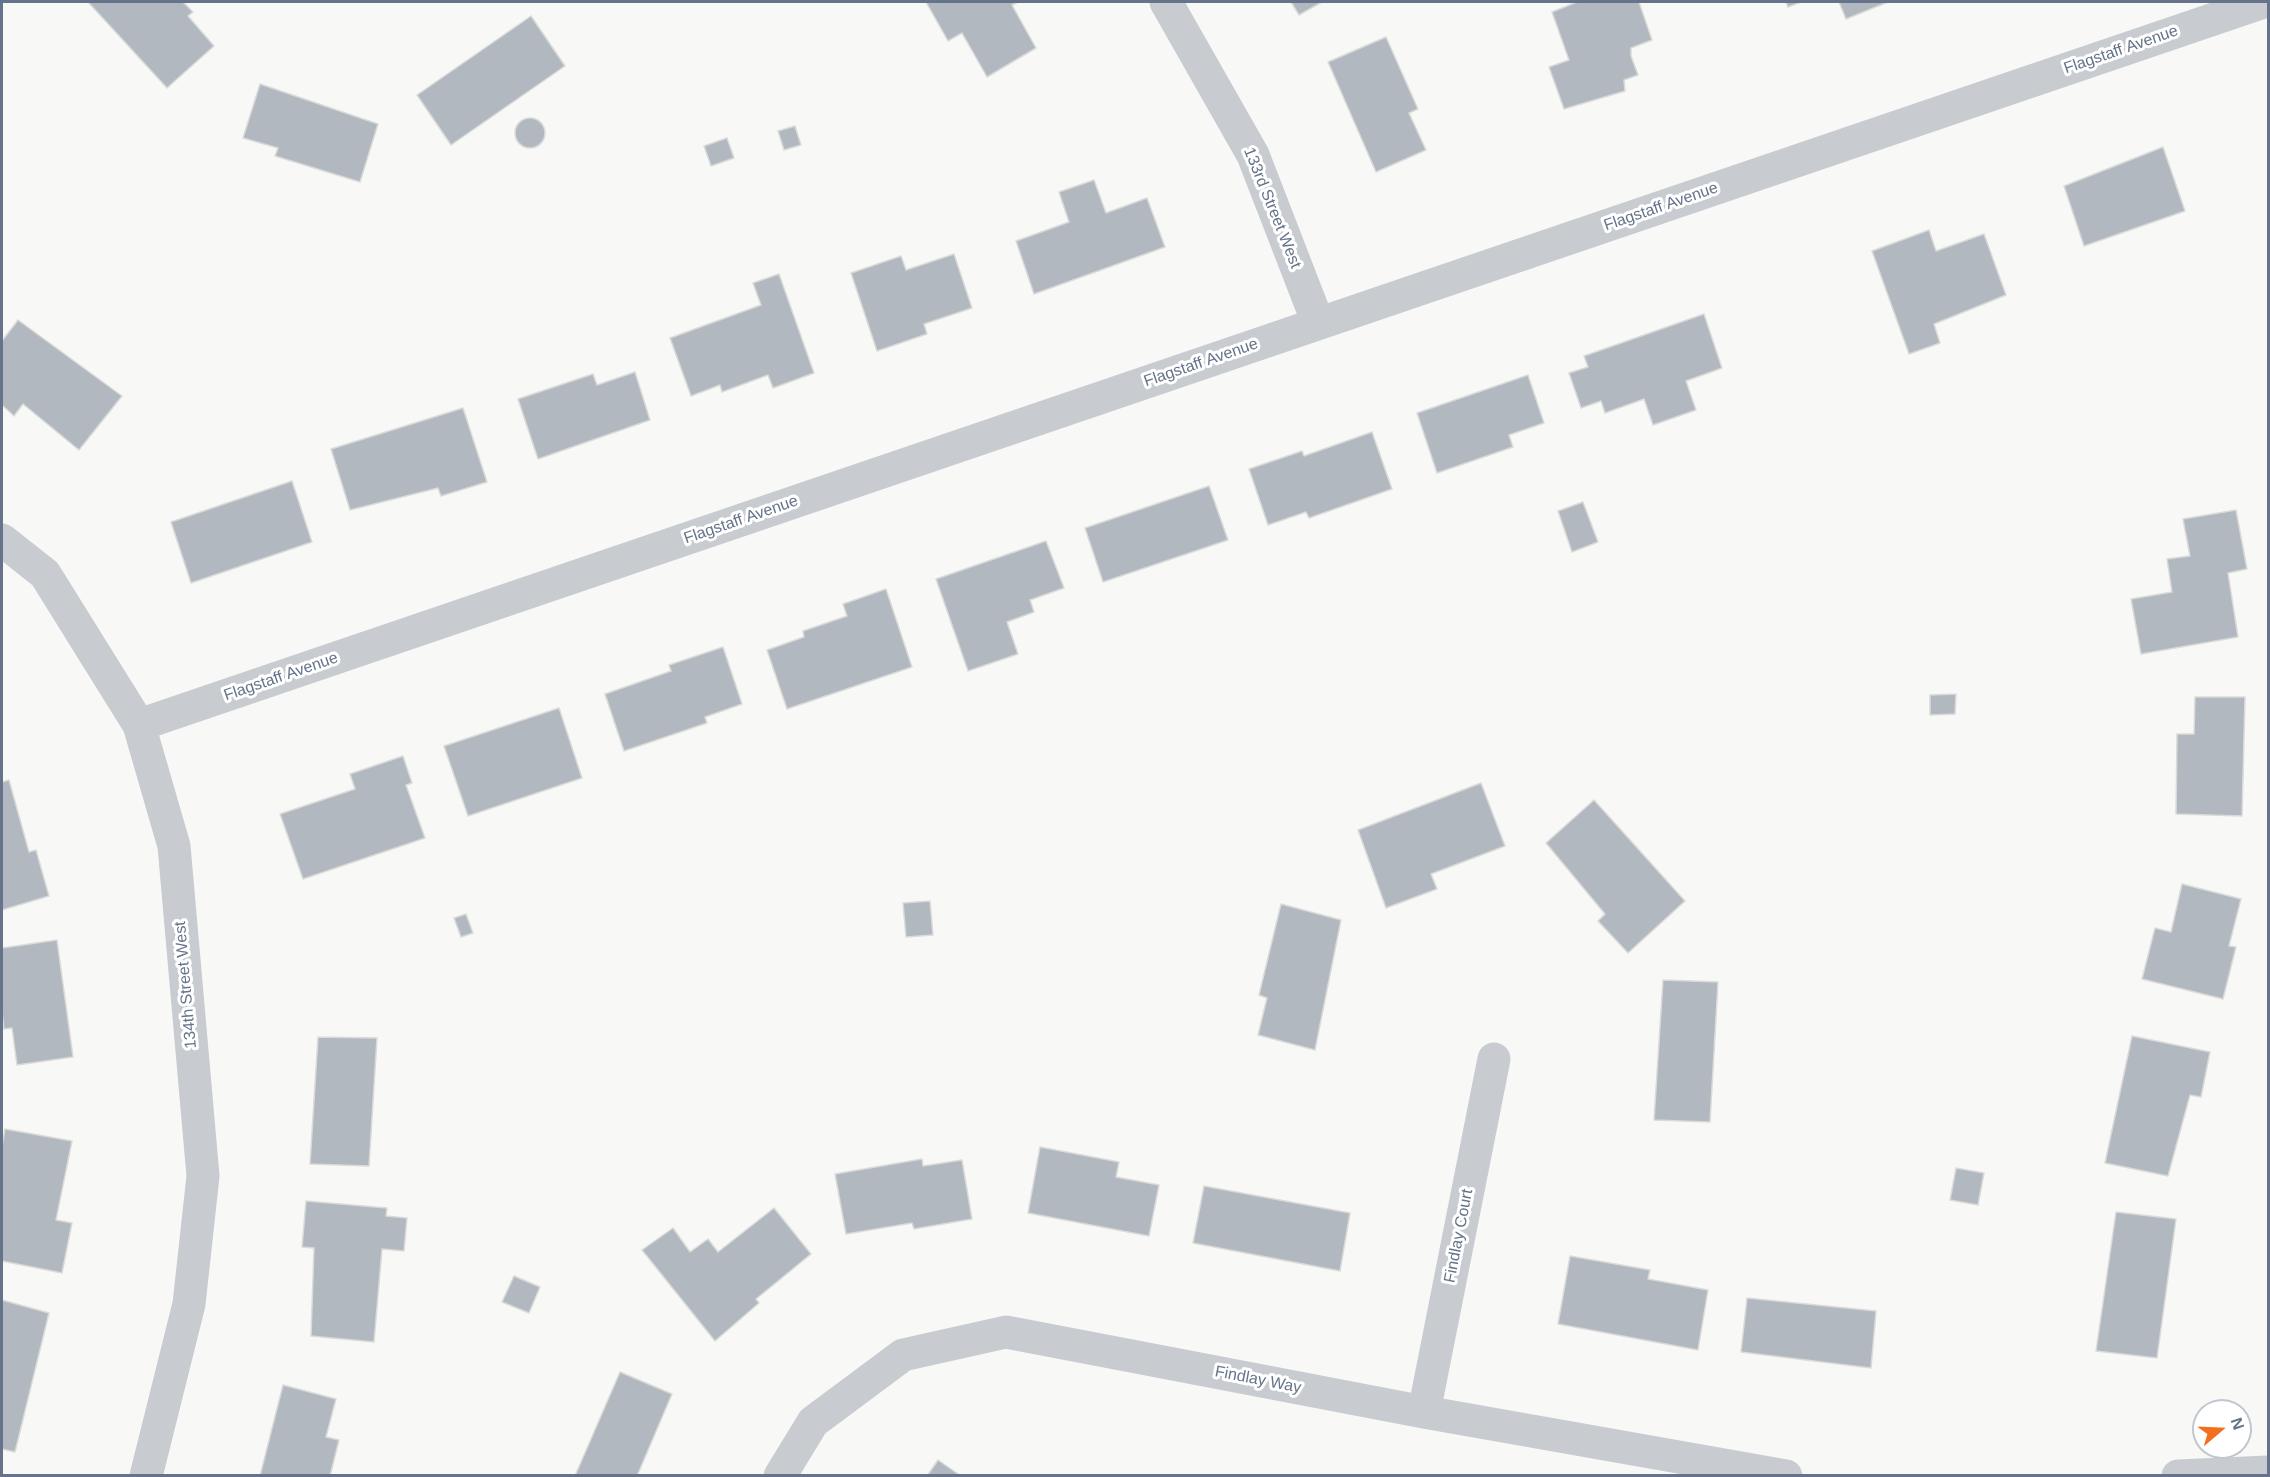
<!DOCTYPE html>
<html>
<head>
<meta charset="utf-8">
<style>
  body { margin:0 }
  #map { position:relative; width:2270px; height:1477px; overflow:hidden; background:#f8f9f6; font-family:Arial,sans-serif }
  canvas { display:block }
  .frame { position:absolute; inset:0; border:3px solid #65748a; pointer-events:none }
  .north { position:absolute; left:2192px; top:1399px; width:60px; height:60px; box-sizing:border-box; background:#fff; border:2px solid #c1c7d0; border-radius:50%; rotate:71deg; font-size:16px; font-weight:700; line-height:24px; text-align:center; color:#65748a }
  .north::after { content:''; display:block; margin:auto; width:21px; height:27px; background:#f2701d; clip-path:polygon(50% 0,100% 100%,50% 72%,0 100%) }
</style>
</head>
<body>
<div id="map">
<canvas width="2270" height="1477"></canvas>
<div class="frame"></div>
<div class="north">N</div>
</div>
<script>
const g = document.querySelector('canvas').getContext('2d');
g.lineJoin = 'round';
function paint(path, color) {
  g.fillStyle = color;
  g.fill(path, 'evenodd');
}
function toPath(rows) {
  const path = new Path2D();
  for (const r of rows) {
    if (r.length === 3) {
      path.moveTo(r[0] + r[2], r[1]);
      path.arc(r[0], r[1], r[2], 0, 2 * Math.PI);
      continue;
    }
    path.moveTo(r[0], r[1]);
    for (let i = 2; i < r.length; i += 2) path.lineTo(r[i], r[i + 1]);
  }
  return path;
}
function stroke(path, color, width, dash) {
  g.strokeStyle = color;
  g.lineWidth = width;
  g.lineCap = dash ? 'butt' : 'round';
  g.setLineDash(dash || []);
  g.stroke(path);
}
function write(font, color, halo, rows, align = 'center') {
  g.font = font + ' Arial,sans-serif';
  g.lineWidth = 6;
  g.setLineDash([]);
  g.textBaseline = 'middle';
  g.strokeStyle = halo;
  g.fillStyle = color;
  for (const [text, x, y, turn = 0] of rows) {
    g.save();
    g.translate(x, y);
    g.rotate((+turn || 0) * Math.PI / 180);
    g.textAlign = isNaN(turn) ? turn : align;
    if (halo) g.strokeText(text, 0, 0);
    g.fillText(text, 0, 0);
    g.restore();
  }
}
const building = toPath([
  [88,2,183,2,193,12,188,16,214,46,167,88,88,2],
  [926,2,1018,2,1012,5,1036,48,987,77,962,33,948,41,926,2],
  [1291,2,1322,2,1299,15,1291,2],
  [1577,2,1639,2,1652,40,1631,48,1631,56,1638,75,1624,80,1625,91,1564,109,1549,67,1569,60,1552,12,1577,2],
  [1786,2,1801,2,1788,7,1786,2],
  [1839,2,1888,2,1846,19,1839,2],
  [531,16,565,66,451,145,417,95,531,16],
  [1386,37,1418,109,1409,113,1426,150,1376,172,1328,62,1386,37],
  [260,84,378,124,360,182,275,156,278,148,243,138,260,84],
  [530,133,15],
  [795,126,801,145,784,150,778,131,795,126],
  [727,138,734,158,711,166,704,146,727,138],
  [2163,147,2185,211,2084,246,2064,186,2163,147],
  [1094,180,1106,213,1147,198,1165,247,1034,294,1016,241,1069,222,1059,192,1094,180],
  [1929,230,1936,251,1984,234,2006,295,1934,324,1940,343,1909,354,1872,251,1929,230],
  [954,254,972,308,924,324,927,334,877,351,851,273,901,256,906,270,954,254],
  [779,274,814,373,773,388,768,375,722,392,720,385,691,396,670,338,761,305,753,283,779,274],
  [1704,314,1722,368,1686,381,1696,410,1653,425,1644,399,1605,413,1601,401,1581,408,1569,373,1588,367,1584,356,1704,314],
  [18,320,122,396,79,450,23,404,14,416,2,405,2,341,18,320],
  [635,372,650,420,538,459,518,399,593,374,597,385,635,372],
  [1528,375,1544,423,1509,435,1513,447,1437,473,1417,413,1528,375],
  [463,408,487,482,441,496,438,488,350,510,331,449,463,408],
  [1372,432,1392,489,1309,518,1306,512,1268,525,1249,469,1302,451,1304,456,1372,432],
  [292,481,312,542,191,583,171,522,292,481],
  [1209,486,1228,540,1103,582,1085,528,1209,486],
  [1583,502,1598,542,1572,552,1558,511,1583,502],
  [2236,510,2247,569,2228,573,2238,637,2141,654,2131,599,2172,592,2167,559,2190,556,2183,519,2236,510],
  [1046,541,1064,588,1030,600,1034,612,1007,622,1018,654,968,671,936,579,1046,541],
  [886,589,912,667,787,709,767,650,804,637,803,631,847,616,843,604,886,589],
  [723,647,742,704,705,717,707,723,624,751,605,694,671,671,669,665,723,647],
  [1956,694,1955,714,1930,715,1930,695,1956,694],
  [2195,697,2245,697,2242,816,2176,814,2177,734,2194,734,2195,697],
  [559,708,582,778,468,816,444,746,559,708],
  [403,756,412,783,406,785,425,838,303,879,280,814,355,789,350,774,403,756],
  [9,780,29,852,36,850,49,896,2,910,2,782,9,780],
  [1481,783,1505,846,1431,874,1437,889,1386,908,1358,830,1481,783],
  [1594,800,1685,901,1628,953,1598,921,1605,914,1546,843,1594,800],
  [2182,884,2241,899,2229,946,2236,947,2223,999,2142,979,2155,928,2171,932,2182,884],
  [930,901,933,935,906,937,903,903,930,901],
  [1281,904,1341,920,1315,1050,1258,1035,1267,998,1259,995,1281,904],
  [466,914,473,933,461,937,454,918,466,914],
  [57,940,73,1057,17,1065,12,1028,4,1029,2,1011,2,948,57,940],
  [1663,980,1718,982,1710,1122,1654,1120,1663,980],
  [2132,1036,2210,1052,2201,1097,2190,1095,2168,1176,2105,1163,2132,1036],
  [318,1037,377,1038,369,1166,310,1164,318,1037],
  [5,1129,72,1141,56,1220,72,1223,62,1273,2,1261,2,1146,5,1129],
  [1040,1147,1119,1162,1116,1177,1159,1185,1149,1236,1028,1213,1040,1147],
  [922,1159,923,1166,962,1160,972,1219,914,1229,912,1223,846,1234,835,1174,922,1159],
  [1956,1168,1984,1173,1978,1205,1950,1200,1956,1168],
  [1204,1186,1350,1213,1340,1271,1193,1243,1204,1186],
  [306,1201,387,1208,386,1216,407,1218,404,1251,382,1249,374,1342,311,1336,314,1248,302,1247,306,1201],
  [774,1208,811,1254,756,1299,759,1303,715,1341,642,1250,673,1228,690,1252,708,1239,718,1252,774,1208],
  [2116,1212,2176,1219,2157,1358,2096,1351,2116,1212],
  [1570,1256,1650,1270,1648,1279,1708,1290,1698,1350,1558,1324,1570,1256],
  [514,1276,540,1287,529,1313,502,1302,514,1276],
  [1747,1298,1876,1311,1871,1368,1741,1352,1747,1298],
  [2,1300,49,1313,15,1452,2,1449,2,1300],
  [620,1372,672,1394,637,1476,575,1476,620,1372],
  [283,1385,336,1399,326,1437,339,1440,330,1476,260,1476,283,1385],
  [938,1460,961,1476,927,1476,938,1460]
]);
const street = toPath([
  [1166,2,1253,155,1318,323],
  [2,540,45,574,139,725,174,846,203,1176,189,1304,146,1476],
  [139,725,2264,2],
  [1424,1412,1494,1059],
  [780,1476,813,1422,903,1355,1006,1332,1424,1412,1786,1476],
  [2178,1476,2268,1472]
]);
const streetNames = [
  ["Flagstaff Avenue",2121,50,-19],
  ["Flagstaff Avenue",1661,207,-19],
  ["133rd Street West",1272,208,68],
  ["Flagstaff Avenue",1201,363,-19],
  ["Flagstaff Avenue",741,520,-19],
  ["Flagstaff Avenue",281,677,-19],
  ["134th Street West",186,985,-95],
  ["Findlay Court",1459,1236,-79],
  ["Findlay Way",1258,1380,11]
];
paint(building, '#b1b8c0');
stroke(building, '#dadbd8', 1.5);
stroke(street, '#c8cbd0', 33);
write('16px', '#65748a', '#fff', streetNames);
</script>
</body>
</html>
